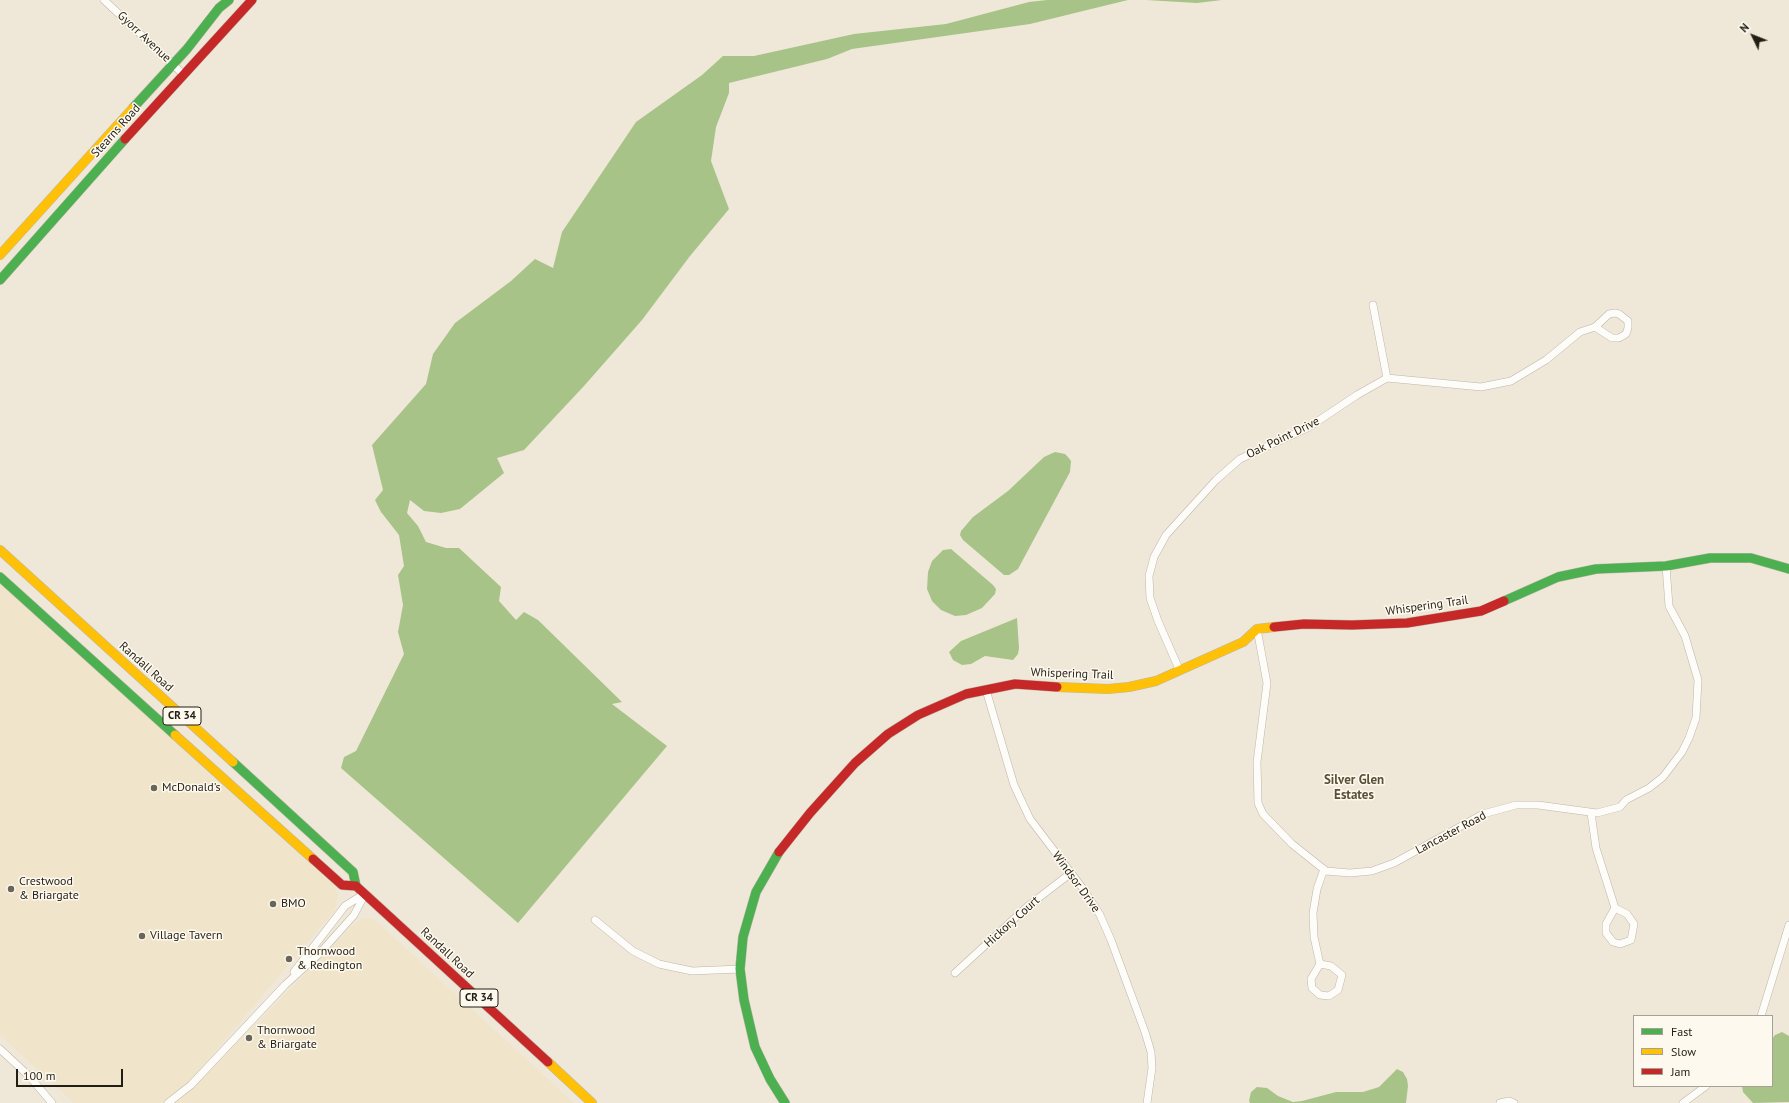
<!DOCTYPE html>
<html>
<head>
<meta charset="utf-8">
<style>
  body { margin:0 }
  #map { position:relative; width:1789px; height:1103px; overflow:hidden; background:#efe8d8; font-family:"PT Sans",sans-serif }
  canvas { display:block }
  .legend { position:absolute; left:1633px; top:1015px; width:140px; height:72px; box-sizing:border-box; background:#fef9ee; border:1px solid #a6a197; margin:0; padding:5px 7px; list-style:none; font-size:12px; color:#231e14 }
  .legend li { display:flex; align-items:center; gap:8px; height:20px }
  .legend b { width:20px; border:1px solid #a6a197 }
  .north { position:absolute; left:1733px; top:16px; width:40px; height:40px; -webkit-text-stroke:3px #fef9ee; paint-order:stroke; rotate:313deg; font-size:11px; font-weight:700; line-height:16px; text-align:center; color:#231e14 }
  .north::after { content:''; display:block; margin:auto; width:14px; height:18px; background:#231e14; clip-path:polygon(50% 0,100% 100%,50% 72%,0 100%) }
  .scale { position:absolute; left:16px; top:1069px; width:107px; height:18px; box-sizing:border-box; border:2px solid #231e14; border-top:0; padding-left:5px; font-size:12px; line-height:14px; white-space:nowrap; color:#231e14; -webkit-text-stroke:3px #fef9ee; paint-order:stroke }
</style>
</head>
<body>
<div id="map">
<canvas width="1789" height="1103"></canvas>
<ul class="legend">
<li><b style="height:5px;background:#4caf50"></b>Fast</li>
<li><b style="height:5px;background:#ffc107"></b>Slow</li>
<li><b style="height:5px;background:#c62828"></b>Jam</li>
</ul>
<div class="north">N</div>
<div class="scale">100 m</div>
</div>
<script>
const g = document.querySelector('canvas').getContext('2d');
g.lineJoin = 'round';
function paint(path, color) {
  g.fillStyle = color;
  g.fill(path, 'evenodd');
}
function toPath(rows) {
  const path = new Path2D();
  for (const r of rows) {
    path.moveTo(r[0], r[1]);
    for (let i = 2; i < r.length; i += 2) path.lineTo(r[i], r[i + 1]);
  }
  return path;
}
function stroke(path, color, width, dash) {
  g.strokeStyle = color;
  g.lineWidth = width;
  g.lineCap = dash ? 'butt' : 'round';
  g.setLineDash(dash || []);
  g.stroke(path);
}
function write(font, color, halo, rows, align = 'center') {
  g.font = font + ' "PT Sans",sans-serif';
  g.lineWidth = 3;
  g.setLineDash([]);
  g.textBaseline = 'middle';
  g.strokeStyle = halo;
  g.fillStyle = color;
  for (const [text, x, y, turn = 0] of rows) {
    g.save();
    g.translate(x, y);
    g.rotate((+turn || 0) * Math.PI / 180);
    g.textAlign = isNaN(turn) ? turn : align;
    if (halo) g.strokeText(text, 0, 0);
    g.fillText(text, 0, 0);
    g.restore();
  }
}
const built = toPath([
  [0,581,329,881,336,889,338,896,334,911,191,1080,161,1103,74,1103,0,1035],
  [367,918,373,919,386,930,574,1103,174,1103,196,1085,354,924,361,919]
]);
const water = toPath([
  [1047,0,1128,0,1030,24,852,49,827,59,729,83,729,93,716,127,711,161,729,209,690,256,642,320,584,386,524,450,497,458,504,473,460,509,441,513,424,511,410,500,407,513,418,526,426,542,446,548,459,548,501,587,499,601,516,620,524,612,538,620,622,702,612,704,667,746,518,923,341,768,344,757,356,751,404,654,398,632,403,605,398,575,404,566,399,535,381,512,375,500,383,490,372,445,426,384,433,354,455,323,511,281,535,259,553,268,562,232,636,122,702,75,723,56,754,56,854,34,946,24,1029,2],
  [1146,0,1222,0,1197,3],
  [1055,452,1065,454,1068,457,1071,461,1070,472,1018,569,1009,575,1004,575,963,540,960,535,961,531,973,517,1008,491,1044,457],
  [951,549,993,585,996,589,995,594,982,608,966,615,955,616,941,610,932,601,927,589,928,572,932,561,943,550],
  [1017,618,1019,648,1018,654,1013,660,985,656,971,664,962,665,953,660,949,652,961,641],
  [1782,1032,1789,1036,1789,1102,1753,1103,1743,1092,1742,1086,1772,1086,1772,1039,1775,1035],
  [1397,1069,1403,1072,1407,1079,1408,1086,1406,1103,1250,1103,1249,1101,1251,1092,1257,1087,1267,1088,1278,1096,1293,1102,1302,1101,1336,1092,1363,1092,1379,1087]
]);
const street = toPath([
  [104,0,183,74],
  [1373,305,1387,378],
  [1257,629,1267,683,1257,762,1258,803,1263,814,1292,844,1326,871,1350,873,1372,871,1394,863,1483,814,1516,805,1538,805,1597,813,1620,807,1626,800,1649,788,1663,777,1682,752,1689,738,1696,718,1698,680,1685,636,1669,606,1666,566],
  [1179,669,1158,621,1150,598,1149,576,1154,557,1166,535,1216,480,1240,459,1309,427,1357,395,1387,378,1481,387,1511,381,1546,360,1580,332,1595,327,1609,314,1615,313,1619,314,1628,321,1628,328,1626,334,1619,338,1612,338,1595,327],
  [986,690,1014,785,1030,819,1084,890,1100,915,1111,940,1145,1032,1151,1052,1152,1068,1147,1103],
  [1591,813,1596,848,1615,908,1627,914,1634,924,1631,940,1620,944,1613,942,1606,933,1606,924,1615,908],
  [595,920,633,951,659,964,692,971,740,969],
  [1320,964,1311,979,1312,988,1320,995,1329,996,1338,990,1342,975,1331,966,1320,964,1314,937,1313,913,1317,889,1324,869],
  [294,972,345,906,364,894],
  [955,973,1028,906,1071,873],
  [1761,1016,1789,925],
  [0,1049,30,1077,52,1103],
  [168,1103,191,1085,285,985,320,953,354,915,365,894],
  [1500,1103,1509,1101,1514,1103],
  [1683,1103,1706,1086]
]);
const fast = toPath([
  [133,108,187,49,219,8,229,0],
  [0,280,125,139],
  [0,577,175,735],
  [1504,601,1558,577,1596,569,1666,566,1710,558,1751,558,1789,569],
  [233,762,353,872,356,886],
  [779,852,756,892,743,937,740,969,744,1000,755,1047,770,1079,785,1103]
]);
const slow = toPath([
  [0,255,133,108],
  [0,550,233,762],
  [1057,687,1108,689,1129,687,1156,681,1243,642,1257,629,1274,627],
  [175,735,313,859],
  [548,1062,592,1103]
]);
const jam = toPath([
  [125,139,252,0],
  [1274,627,1304,624,1352,625,1407,623,1481,611,1504,601],
  [779,852,810,813,855,763,888,734,918,715,966,694,1015,684,1057,687],
  [313,859,342,885,356,886,548,1062]
]);
const markers = [
  [154,788,4,"#6a6559"],
  [11,889,4,"#6a6559"],
  [273,904,4,"#6a6559"],
  [142,936,4,"#6a6559"],
  [289,959,4,"#6a6559"],
  [249,1038,4,"#6a6559"]
];
const shields = [
  [182,716,38],
  [479,998,38]
];
const shieldNames = [
  ["CR 34",182,716],
  ["CR 34",479,998]
];
const streetNames = [
  ["Gyorr Avenue",144,37,43],
  ["Stearns Road",116,131,-48],
  ["Oak Point Drive",1283,438,-26],
  ["Whispering Trail",1427,606,-8],
  ["Randall Road",146,667,42],
  ["Whispering Trail",1072,674,2],
  ["Lancaster Road",1451,833,-28],
  ["Windsor Drive",1076,882,54],
  ["Hickory Court",1012,922,-42],
  ["Randall Road",447,953,43]
];
const poiNames = [
  ["McDonald's",162,788],
  ["Crestwood",19,882],
  ["& Briargate",19,896],
  ["BMO",281,904],
  ["Village Tavern",150,936],
  ["Thornwood",297,952],
  ["& Redington",297,966],
  ["Thornwood",257,1031],
  ["& Briargate",257,1045]
];
const neighbourhoodNames = [
  ["Silver Glen",1354,780],
  ["Estates",1354,795]
];
paint(built, '#f0e4ca');
paint(water, '#a7c388');
stroke(street, '#bcb6aa', 8);
stroke(fast, '#bcb6aa', 10);
stroke(slow, '#bcb6aa', 10);
stroke(jam, '#bcb6aa', 10);
stroke(street, '#fdfcf9', 7);
stroke(fast, '#4caf50', 9);
stroke(slow, '#ffc107', 9);
stroke(jam, '#c62828', 9);
for (const [x, y, r, color] of markers) {
  const dot = new Path2D();
  dot.arc(x, y, r, 0, 2 * Math.PI);
  g.fillStyle = color;
  g.fill(dot);
  stroke(dot, '#fef9ee', 1.5);
}
for (const [x, y, w] of shields) {
  const box = new Path2D();
  box.roundRect(x - w / 2, y - 9, w, 18, 3);
  g.fillStyle = '#fef9ee';
  g.fill(box);
  stroke(box, '#231e14', 1);
}
write('bold 11px', '#231e14', null, shieldNames);
write('12px', '#231e14', '#fef9ee', streetNames);
write('12px', '#231e14', '#fef9ee', poiNames, 'left');
write('bold 13px', '#5a4f37', '#fef9ee', neighbourhoodNames);
</script>
</body>
</html>
